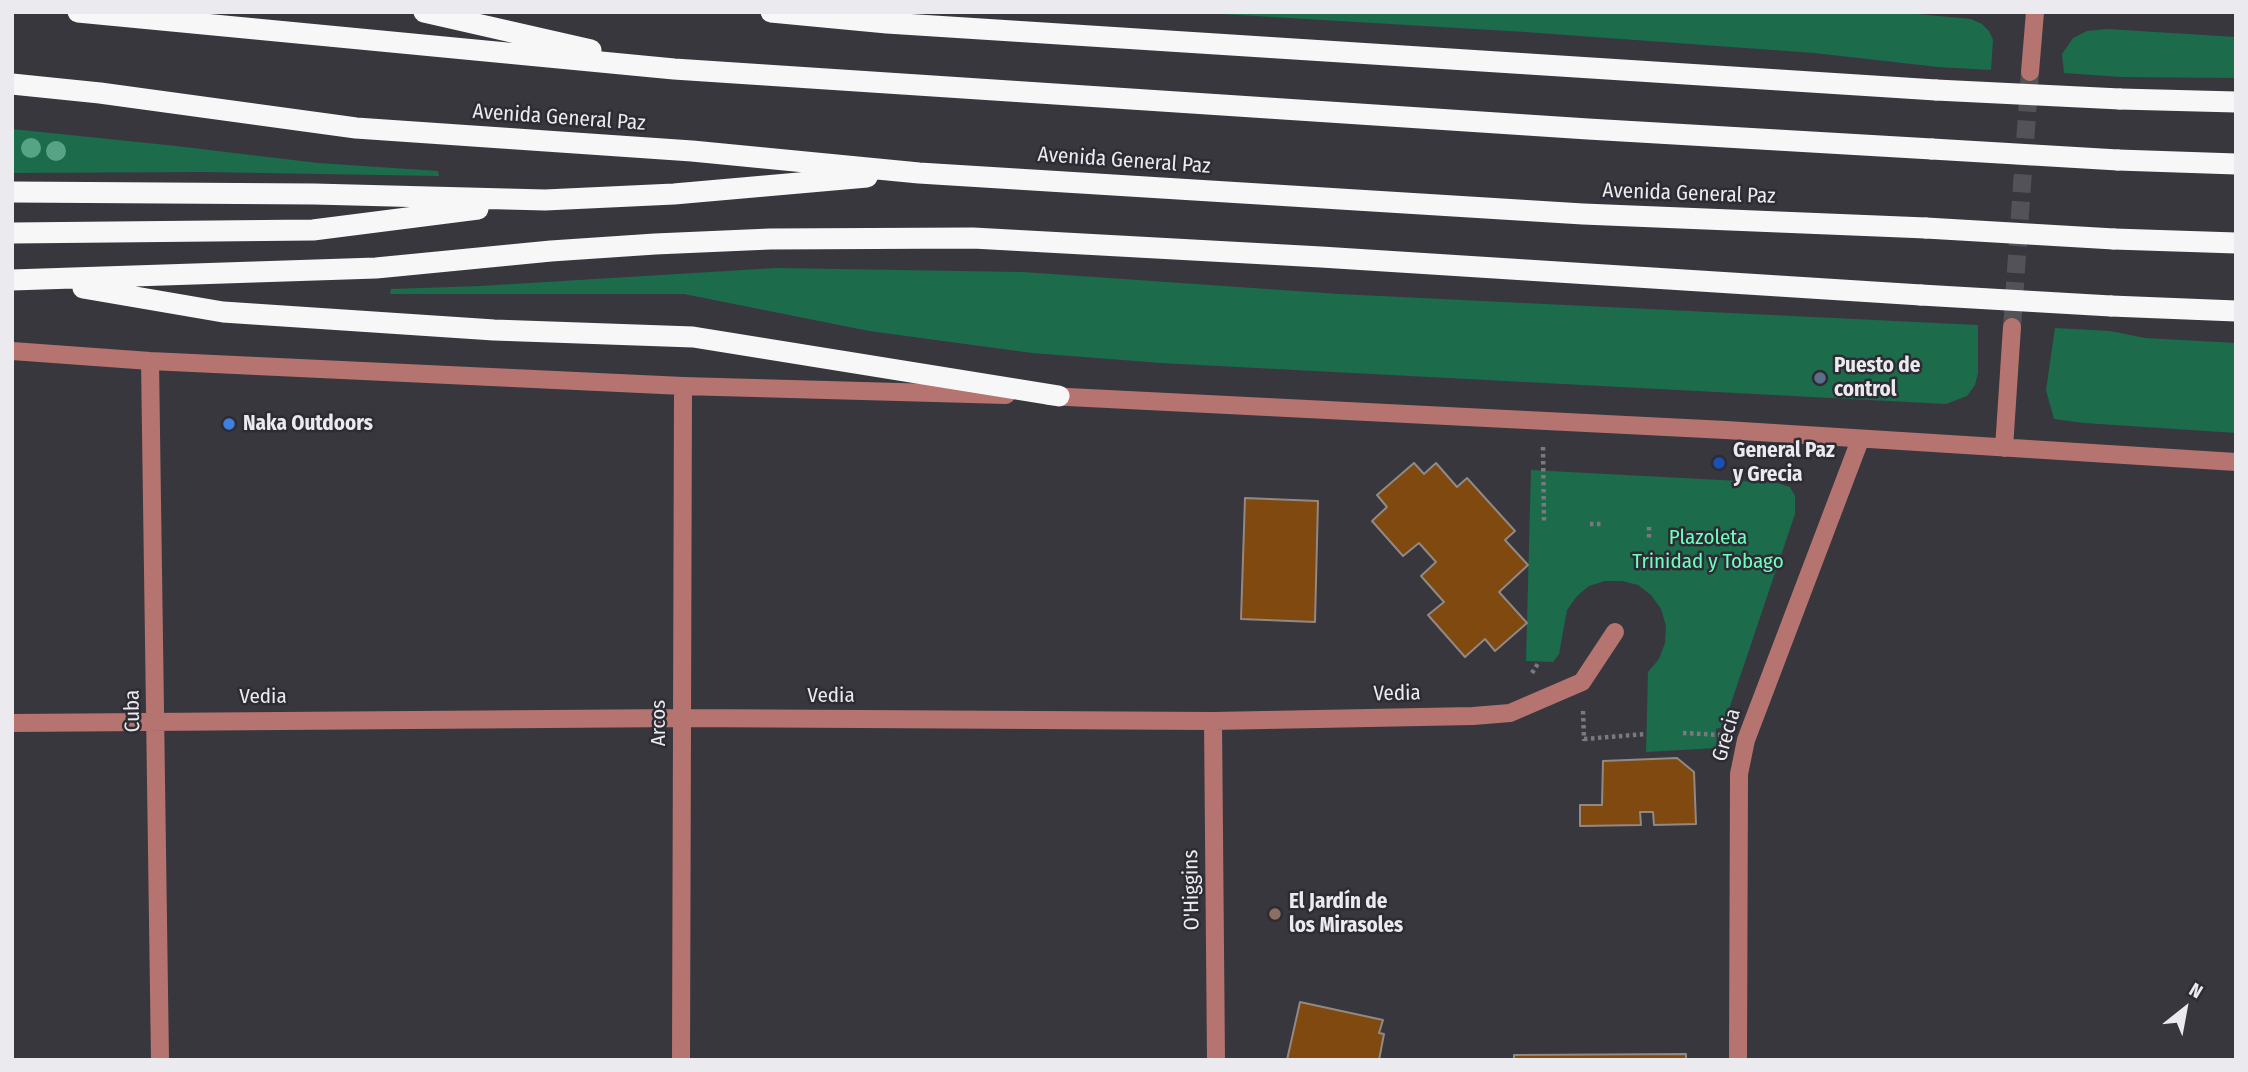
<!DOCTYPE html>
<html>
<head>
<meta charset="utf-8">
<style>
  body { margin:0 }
  #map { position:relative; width:2248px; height:1072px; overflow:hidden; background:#38373e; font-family:"Fira Sans Condensed",sans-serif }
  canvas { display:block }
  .frame { position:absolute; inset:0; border:14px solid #ebeaef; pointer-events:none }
  .north { position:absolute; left:2150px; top:974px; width:70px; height:70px; -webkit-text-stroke:5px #2d2c34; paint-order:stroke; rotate:31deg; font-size:19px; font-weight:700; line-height:28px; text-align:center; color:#ebeaef }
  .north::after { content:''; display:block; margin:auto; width:24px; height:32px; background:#ebeaef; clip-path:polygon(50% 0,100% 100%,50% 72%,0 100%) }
</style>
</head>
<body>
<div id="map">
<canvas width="2248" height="1072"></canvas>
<div class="frame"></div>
<div class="north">N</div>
</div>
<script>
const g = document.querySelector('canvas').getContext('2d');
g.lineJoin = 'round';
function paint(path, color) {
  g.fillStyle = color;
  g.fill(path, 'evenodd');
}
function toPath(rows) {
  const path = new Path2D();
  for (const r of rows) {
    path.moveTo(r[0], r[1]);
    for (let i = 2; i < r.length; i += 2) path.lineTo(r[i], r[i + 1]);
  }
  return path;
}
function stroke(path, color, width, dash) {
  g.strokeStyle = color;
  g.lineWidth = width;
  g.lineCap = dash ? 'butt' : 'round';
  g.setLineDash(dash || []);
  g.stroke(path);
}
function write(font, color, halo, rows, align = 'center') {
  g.font = font + ' "Fira Sans Condensed",sans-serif';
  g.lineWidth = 5;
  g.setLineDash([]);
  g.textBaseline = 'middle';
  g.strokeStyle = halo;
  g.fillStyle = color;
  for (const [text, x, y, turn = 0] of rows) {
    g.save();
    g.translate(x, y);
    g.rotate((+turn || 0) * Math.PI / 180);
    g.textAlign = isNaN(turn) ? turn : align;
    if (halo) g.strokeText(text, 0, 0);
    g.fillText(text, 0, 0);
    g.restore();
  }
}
const green = toPath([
  [1188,12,1896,12,1971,19,1982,24,1989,31,1993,40,1991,70,1938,67,1814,53,1525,32],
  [2107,29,2236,37,2236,78,2121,77,2064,73,2062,54,2073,38,2087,31],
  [12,129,176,146,318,163,438,171,439,176,203,172,12,173],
  [776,268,1023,272,1339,294,1978,325,1978,373,1975,385,1967,396,1946,404,1161,363,1032,353,869,331,684,294,390,294,391,289,480,286],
  [2055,328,2110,331,2145,338,2236,343,2236,433,2084,423,2054,419,2046,390],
  [1531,470,1777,483,1790,487,1795,496,1795,514,1723,727,1716,729,1717,748,1646,752,1648,672,1659,659,1665,643,1666,626,1661,609,1651,595,1638,585,1622,581,1605,581,1589,586,1577,596,1567,610,1559,654,1553,662,1526,661]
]);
const building = toPath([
  [1414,463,1424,474,1436,463,1457,487,1467,478,1515,531,1505,540,1528,565,1499,592,1527,623,1495,651,1485,639,1465,657,1428,615,1444,602,1421,576,1436,562,1419,543,1403,556,1372,521,1387,507,1377,495,1414,463],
  [1245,498,1318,501,1315,622,1241,619,1245,498],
  [1677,758,1694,772,1696,824,1654,825,1653,812,1640,812,1641,825,1580,826,1580,805,1602,805,1603,761,1677,758],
  [1300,1002,1383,1020,1379,1033,1384,1034,1379,1060,1287,1060,1300,1002],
  [1686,1054,1686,1060,1514,1060,1514,1055,1686,1054]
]);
const minorTunnel = toPath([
  [2012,327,2030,72]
]);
const path = toPath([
  [1543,447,1544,522],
  [1590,524,1603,524],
  [1649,527,1649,538],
  [1532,673,1539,662],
  [1583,711,1584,739,1646,734],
  [1683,733,1721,735]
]);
const minor = toPath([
  [2030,72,2035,12],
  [12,351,150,361,683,386,1006,395],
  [150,361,160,1060],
  [1048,396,1726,430,2236,462],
  [2004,448,2012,327],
  [1213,721,1216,1060],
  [12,723,682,718,1213,721,1473,716,1510,713,1582,682,1615,632],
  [681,1060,683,386],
  [1738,1060,1739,774,1746,740,1860,440]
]);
const highway = toPath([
  [78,12,674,69,1588,129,1932,149],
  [424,12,591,50],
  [771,12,887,23,1936,90],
  [12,84,100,93,356,128,692,151,919,173,1583,214,1926,228],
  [2120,99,2236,102],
  [2118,160,2236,164],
  [12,192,314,194,545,200,674,194,867,177],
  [12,233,313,230,478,209],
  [2114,239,2236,243],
  [12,280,376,268,551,251,655,244,770,239,973,238,1321,257,1921,295],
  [83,288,223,312,494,330,693,337,1059,396],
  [2111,306,2236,311]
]);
const highwayBridge = toPath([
  [1936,90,2120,99],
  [1932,149,2118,160],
  [1926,228,2114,239],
  [1921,295,2111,306]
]);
const trees = [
  [31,148],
  [56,151]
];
const markers = [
  [1820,378,7,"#5c6f8a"],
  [229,424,7,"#3f7fe0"],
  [1719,463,7,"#1a4fb4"],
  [1275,914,7,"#8d6e63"]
];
const streetNames = [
  ["Avenida General Paz",559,118,4],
  ["Avenida General Paz",1124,161,4],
  ["Avenida General Paz",1689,194,2],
  ["Vedia",1397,694,-1],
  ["Vedia",831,696],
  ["Vedia",263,697],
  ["Cuba",133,711,-91],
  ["Arcos",659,723,-90],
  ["Grecia",1727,735,-74],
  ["O'Higgins",1192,890,-91]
];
const poiNames = [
  ["Puesto de",1834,366],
  ["control",1834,390],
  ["Naka Outdoors",243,424],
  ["General Paz",1733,451],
  ["y Grecia",1733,475],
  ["El Jardín de",1289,902],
  ["los Mirasoles",1289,926]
];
const parkNames = [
  ["Plazoleta",1708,538],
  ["Trinidad y Tobago",1708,562]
];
paint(green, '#1c6b4b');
paint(building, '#7f490f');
stroke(building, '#918983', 2);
stroke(minorTunnel, '#535259', 18, [18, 9]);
stroke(path, '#7a7980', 4.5, [3.5, 3.5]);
stroke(minor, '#b57470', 18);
stroke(highway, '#f7f7f7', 21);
stroke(highwayBridge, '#f7f7f7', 21);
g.fillStyle = '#56a485';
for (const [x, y] of trees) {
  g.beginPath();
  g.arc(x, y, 10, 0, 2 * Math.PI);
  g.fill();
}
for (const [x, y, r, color] of markers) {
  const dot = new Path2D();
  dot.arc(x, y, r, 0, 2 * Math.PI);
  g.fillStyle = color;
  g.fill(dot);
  stroke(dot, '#2d2c34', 2.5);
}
write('21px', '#ebeaef', '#2d2c34', streetNames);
write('bold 21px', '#ebeaef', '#2d2c34', poiNames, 'left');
write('21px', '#6efebf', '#2d2c34', parkNames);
</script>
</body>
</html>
